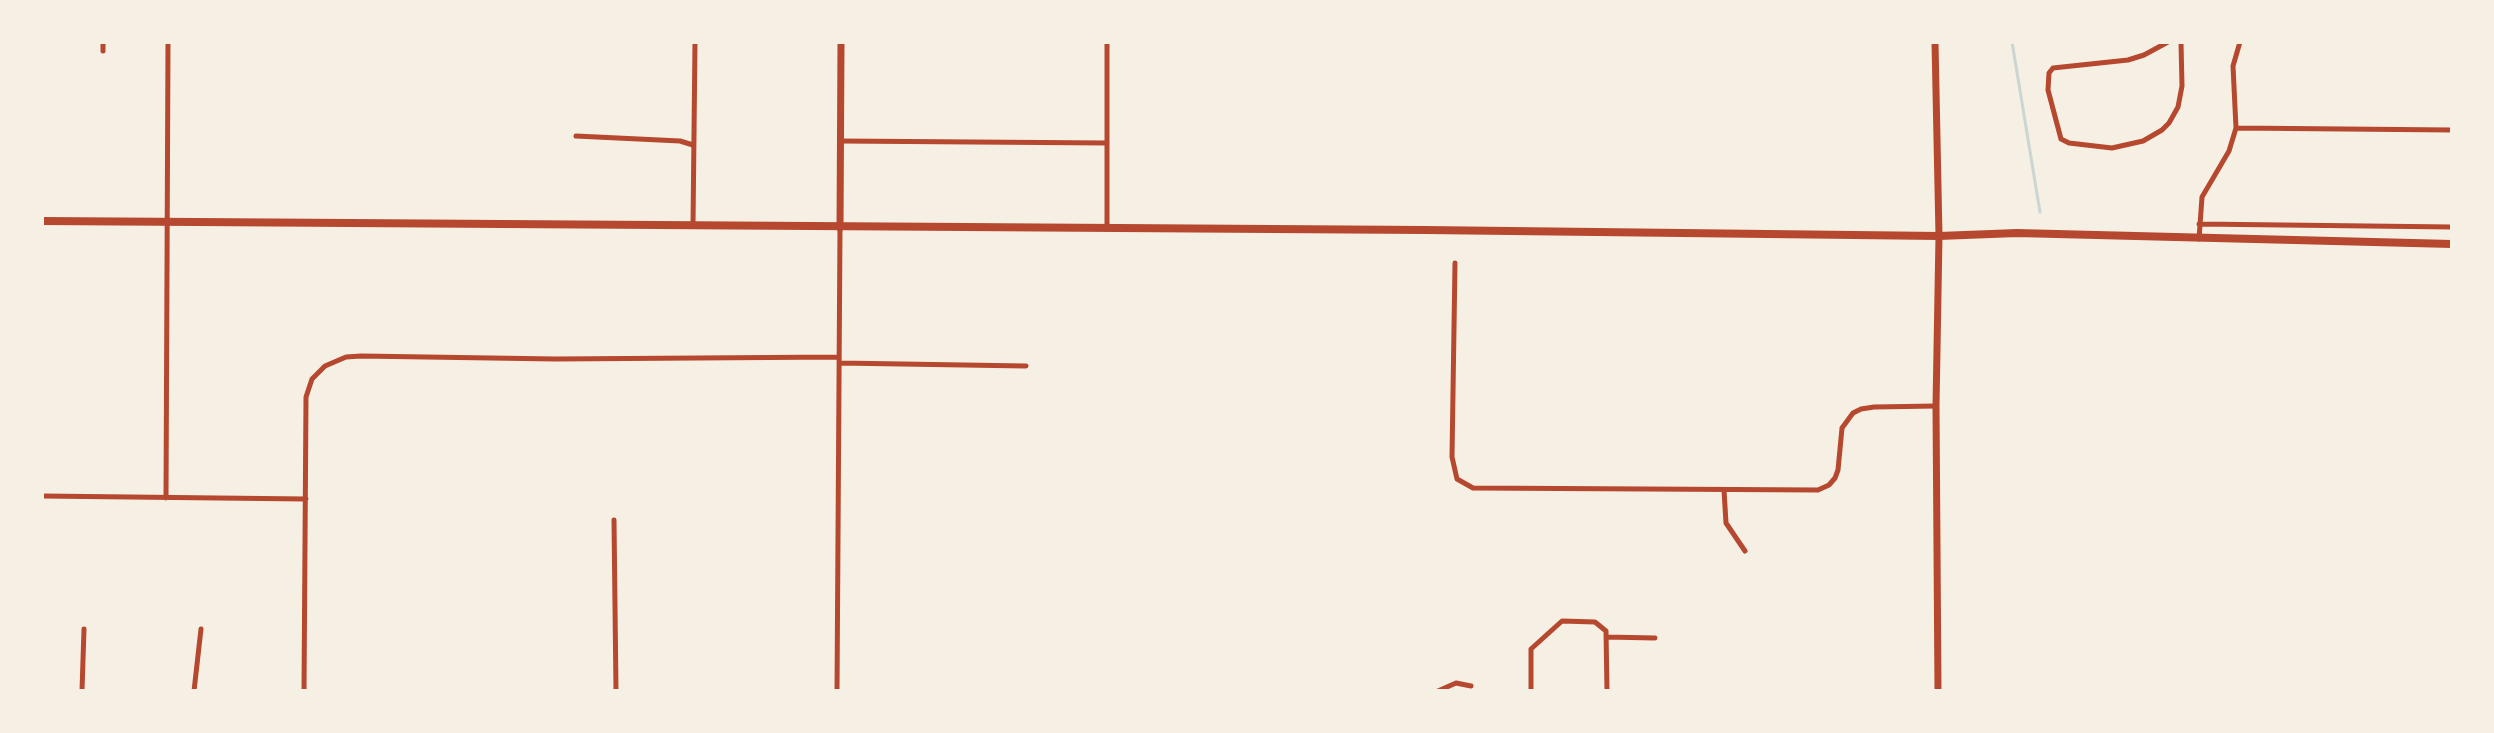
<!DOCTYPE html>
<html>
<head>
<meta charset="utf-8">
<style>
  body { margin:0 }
  #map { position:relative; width:2494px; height:733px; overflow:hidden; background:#f6efe4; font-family:"Libre Baskerville",serif }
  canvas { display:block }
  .frame { position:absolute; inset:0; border:44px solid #f6efe4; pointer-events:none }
</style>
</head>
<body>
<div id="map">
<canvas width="2494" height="733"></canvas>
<div class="frame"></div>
</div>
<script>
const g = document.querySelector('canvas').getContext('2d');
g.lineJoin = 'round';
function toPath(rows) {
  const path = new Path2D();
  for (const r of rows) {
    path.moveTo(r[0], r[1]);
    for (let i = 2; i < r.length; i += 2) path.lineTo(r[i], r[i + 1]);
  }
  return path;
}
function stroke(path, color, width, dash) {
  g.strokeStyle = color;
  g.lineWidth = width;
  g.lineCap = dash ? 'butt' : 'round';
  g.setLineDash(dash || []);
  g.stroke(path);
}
const stream = toPath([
  [2012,42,2040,212]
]);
const minor = toPath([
  [1107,42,1107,229],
  [2168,42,2144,55,2128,60,2053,68,2049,73,2048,90,2061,139,2069,143,2112,148,2143,141,2162,130,2169,123,2178,107,2182,86,2181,42],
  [103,51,103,42],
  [2236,128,2452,130],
  [576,136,680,141,693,145],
  [840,141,1107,143],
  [2199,224,2452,227],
  [693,226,695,42],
  [2199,239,2202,197,2229,151,2236,128,2233,66,2240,42],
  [1455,263,1452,457,1457,479,1473,488,1818,490,1829,485,1835,478,1838,470,1842,428,1853,413,1861,409,1874,407,1936,406],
  [839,363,1026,366],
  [1724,490,1726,523,1745,551],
  [42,496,306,499],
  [166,498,168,42],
  [614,520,616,691],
  [1606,637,1655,638],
  [82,691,84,629],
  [194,691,201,629],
  [304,691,306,397,312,379,325,366,346,357,361,356,556,359,839,357],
  [837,691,840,228],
  [1438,691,1456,683,1471,686],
  [1531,691,1531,649,1562,621,1595,622,1606,631,1607,691]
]);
const tertiary = toPath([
  [1935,42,1939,236,1936,406,1938,691],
  [840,228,841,42]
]);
const trunk = toPath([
  [42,221,1425,230,1939,236,2017,233,2452,244]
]);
stroke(stream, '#c9d6d2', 3);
stroke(minor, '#b5482f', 5);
stroke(tertiary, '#b5482f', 7);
stroke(trunk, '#b5482f', 8);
</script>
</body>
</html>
